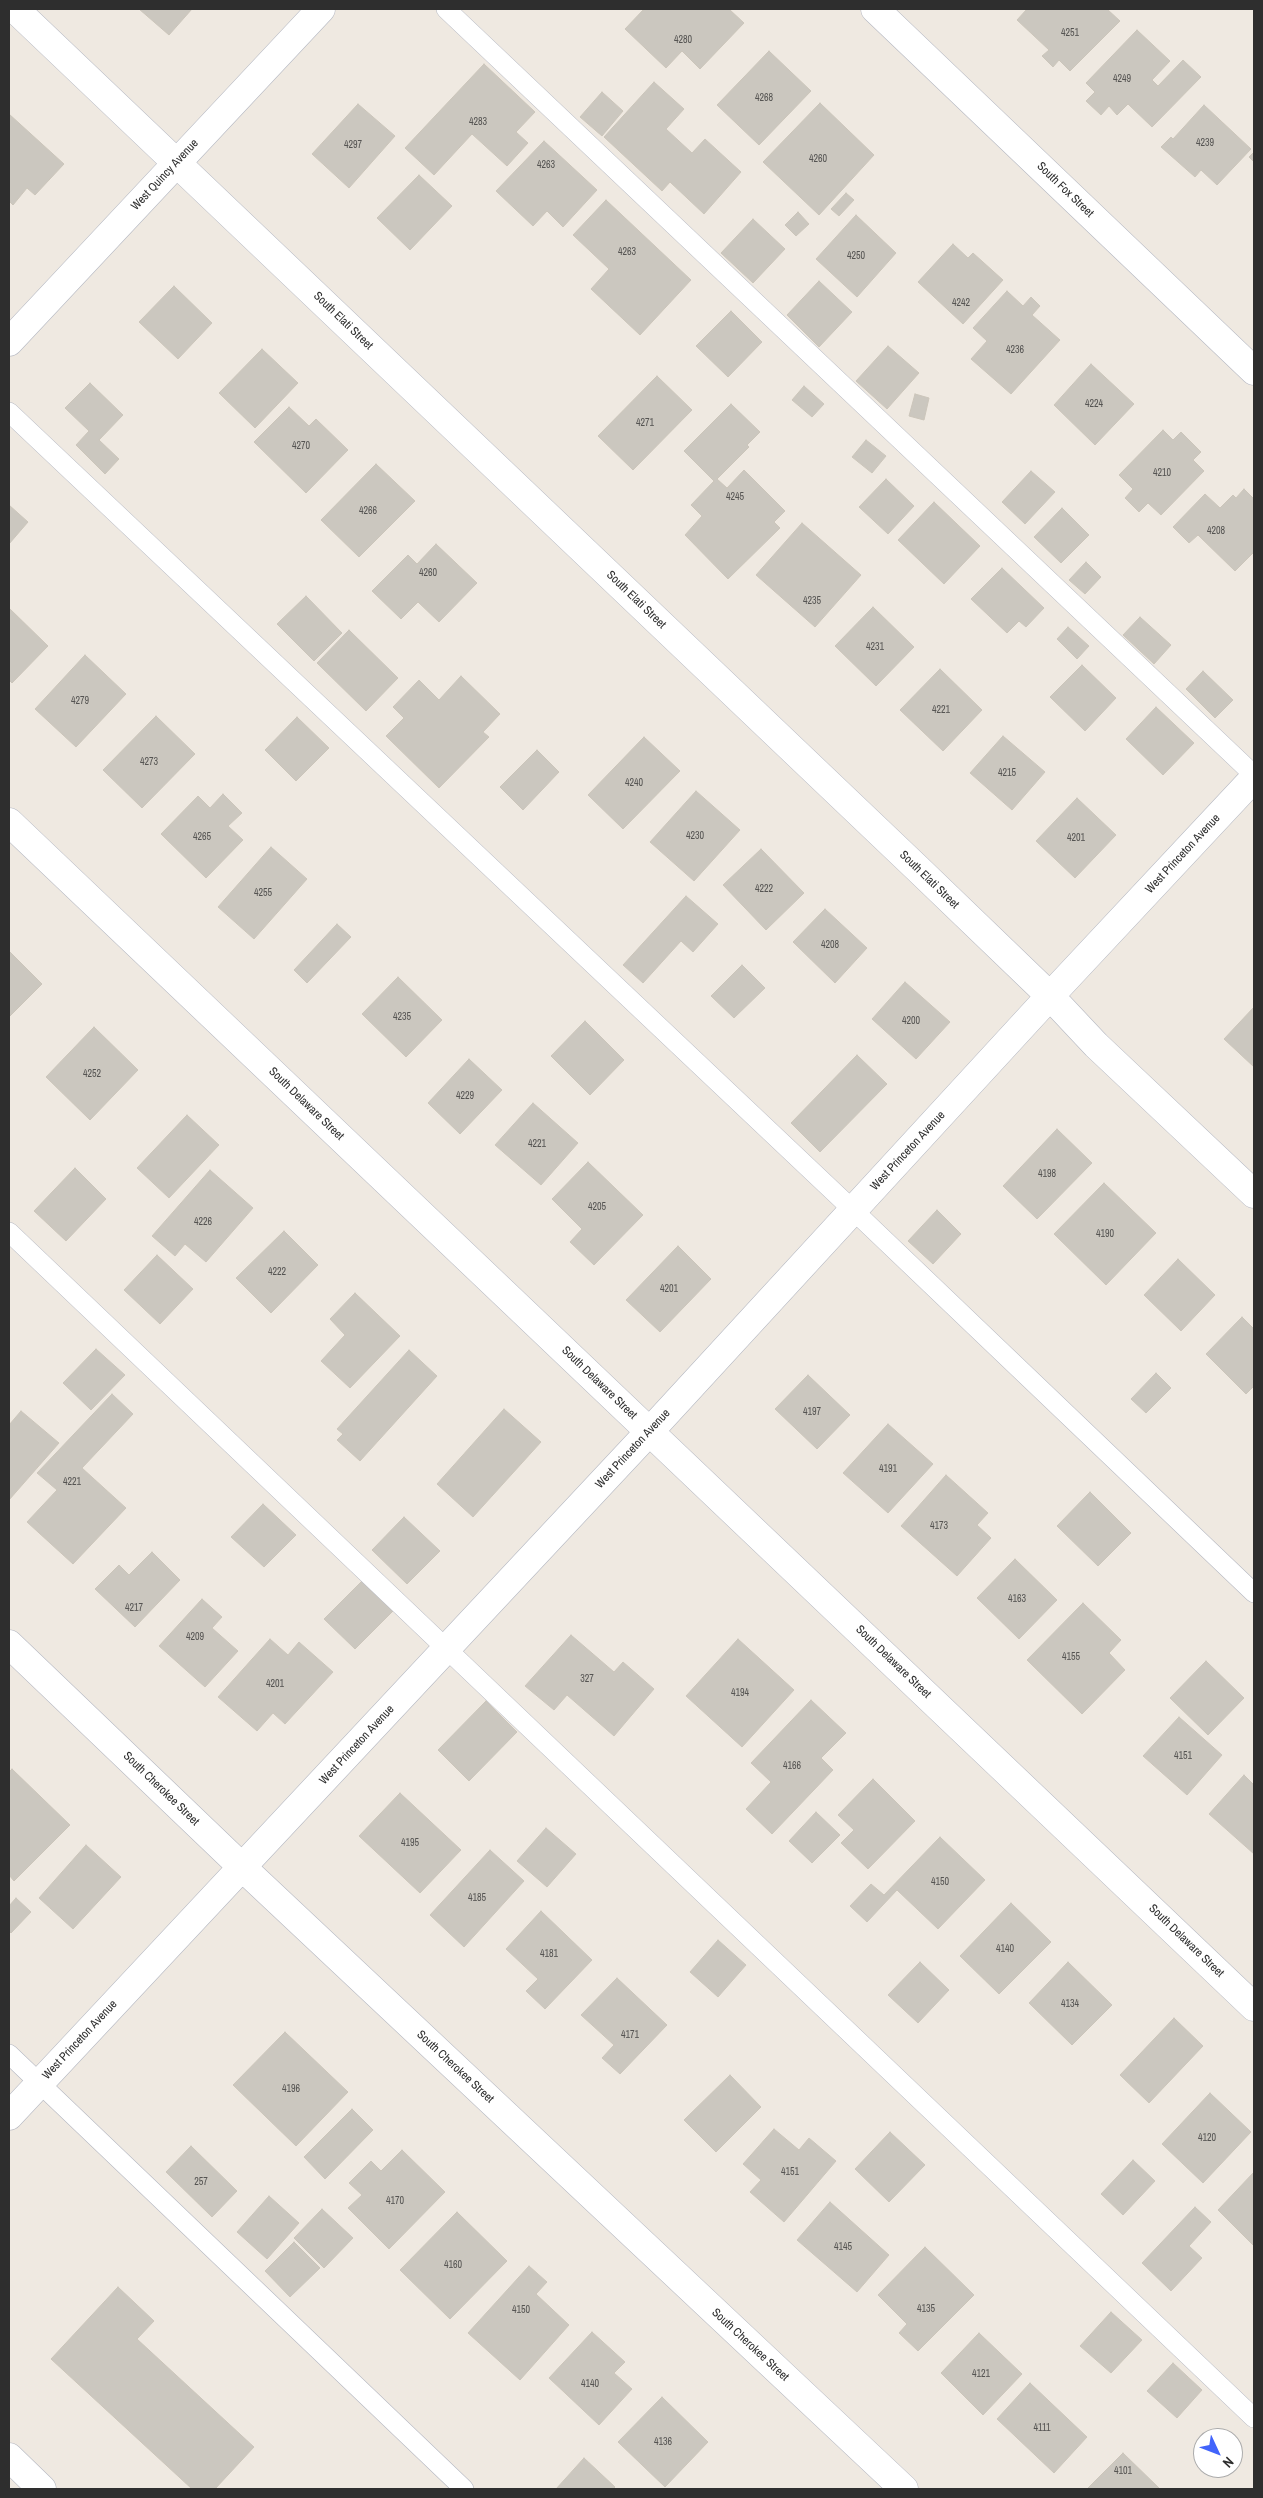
<!DOCTYPE html>
<html>
<head>
<meta charset="utf-8">
<style>
  body { margin:0 }
  #map { position:relative; width:1263px; height:2498px; overflow:hidden; background:#efe9e1; font-family:"Archivo Narrow",sans-serif }
  canvas { display:block }
  .frame { position:absolute; inset:0; border:10px solid #2e2e2e; pointer-events:none }
  .north { position:absolute; left:1193px; top:2428px; width:50px; height:50px; box-sizing:border-box; background:#fff; border:1px solid #ababab; border-radius:50%; rotate:133deg; font-size:14px; font-weight:700; line-height:20px; text-align:center; color:#2e2e2e }
  .north::after { content:''; display:block; margin:auto; width:18px; height:22px; background:#4264fb; clip-path:polygon(50% 0,100% 100%,50% 72%,0 100%) }
</style>
</head>
<body>
<div id="map">
<canvas width="1263" height="2498"></canvas>
<div class="frame"></div>
<div class="north">N</div>
</div>
<script>
const g = document.querySelector('canvas').getContext('2d');
g.lineJoin = 'round';
function paint(path, color) {
  g.fillStyle = color;
  g.fill(path, 'evenodd');
}
function toPath(rows) {
  const path = new Path2D();
  for (const r of rows) {
    path.moveTo(r[0], r[1]);
    for (let i = 2; i < r.length; i += 2) path.lineTo(r[i], r[i + 1]);
  }
  return path;
}
function stroke(path, color, width, dash) {
  g.strokeStyle = color;
  g.lineWidth = width;
  g.lineCap = dash ? 'butt' : 'round';
  g.setLineDash(dash || []);
  g.stroke(path);
}
function write(font, color, halo, rows, align = 'center') {
  g.font = font + ' "Archivo Narrow",sans-serif';
  g.lineWidth = 5;
  g.setLineDash([]);
  g.textBaseline = 'middle';
  g.strokeStyle = halo;
  g.fillStyle = color;
  for (const [text, x, y, turn = 0] of rows) {
    g.save();
    g.translate(x, y);
    g.rotate((+turn || 0) * Math.PI / 180);
    g.textAlign = isNaN(turn) ? turn : align;
    if (halo) g.strokeText(text, 0, 0);
    g.fillText(text, 0, 0);
    g.restore();
  }
}
const building = toPath([
  [139,9,192,9,169,35,139,9],
  [644,9,729,9,744,23,700,69,682,51,666,68,625,29,644,9],
  [1027,9,1107,9,1120,21,1070,71,1059,60,1053,67,1042,56,1049,50,1017,20,1027,9],
  [1137,30,1170,61,1152,80,1158,86,1183,60,1201,77,1152,127,1128,104,1117,115,1109,106,1101,115,1086,101,1095,92,1086,83,1137,30],
  [769,51,811,91,759,145,717,105,769,51],
  [484,64,535,112,516,132,528,143,507,166,472,134,434,175,405,148,484,64],
  [654,82,684,109,666,129,692,153,705,139,741,172,704,214,670,182,662,191,604,137,654,82],
  [602,92,623,111,602,136,580,117,602,92],
  [820,103,874,155,819,215,763,162,820,103],
  [358,104,395,136,349,188,312,154,358,104],
  [1204,105,1251,149,1217,185,1201,170,1195,177,1161,147,1171,137,1173,139,1204,105],
  [9,114,64,164,35,195,27,188,13,205,9,201,9,114],
  [544,141,597,190,563,227,547,211,533,226,496,191,544,141],
  [1254,152,1254,162,1249,157,1254,152],
  [419,175,452,206,410,250,377,218,419,175],
  [846,193,854,200,839,216,831,209,846,193],
  [606,200,691,280,640,335,591,289,609,269,573,235,606,200],
  [798,212,809,224,796,236,785,225,798,212],
  [856,215,896,253,857,297,816,259,856,215],
  [753,219,785,249,753,283,721,253,753,219],
  [953,244,968,258,973,253,1003,280,963,324,918,282,953,244],
  [819,281,852,312,819,347,787,315,819,281],
  [174,286,212,323,178,359,139,322,174,286],
  [1007,291,1023,306,1031,297,1040,306,1032,315,1060,340,1011,394,971,359,987,341,973,328,1007,291],
  [731,311,762,342,728,377,696,346,731,311],
  [888,346,919,373,887,409,856,381,888,346],
  [262,349,298,383,255,428,219,393,262,349],
  [1091,364,1134,404,1095,445,1054,405,1091,364],
  [657,376,692,410,633,470,598,436,657,376],
  [90,383,123,415,99,440,119,459,105,474,76,445,89,431,65,408,90,383],
  [804,386,824,404,812,417,792,400,804,386],
  [915,394,929,398,924,420,909,416,915,394],
  [731,404,760,432,747,445,749,447,717,479,727,488,744,470,785,511,774,522,780,528,728,579,685,535,702,516,691,505,714,481,684,451,731,404],
  [289,407,309,426,316,419,348,450,306,493,254,442,289,407],
  [1163,430,1173,440,1181,432,1201,452,1193,460,1204,471,1161,515,1148,503,1139,512,1125,498,1133,489,1119,475,1163,430],
  [866,440,886,456,872,473,852,457,866,440],
  [376,464,415,501,359,557,321,520,376,464],
  [1031,471,1055,492,1025,524,1002,502,1031,471],
  [886,479,914,506,888,534,859,507,886,479],
  [1244,489,1254,499,1254,552,1235,571,1198,535,1189,543,1173,527,1205,494,1220,508,1233,495,1236,498,1244,489],
  [934,502,980,546,944,584,898,540,934,502],
  [9,505,28,522,9,544,9,505],
  [1062,508,1089,535,1061,563,1034,537,1062,508],
  [802,523,861,575,815,627,756,575,802,523],
  [436,544,477,583,439,622,418,602,401,619,372,591,408,555,417,564,436,544],
  [1086,562,1101,577,1085,594,1069,580,1086,562],
  [1002,568,1044,608,1026,627,1019,621,1007,633,971,599,1002,568],
  [306,596,342,633,314,661,277,624,306,596],
  [873,607,914,647,876,686,835,646,873,607],
  [9,608,48,646,12,683,9,680,9,608],
  [1140,617,1171,645,1154,664,1123,635,1140,617],
  [1068,627,1089,646,1077,659,1057,639,1068,627],
  [349,630,398,678,366,711,317,663,349,630],
  [85,655,126,694,76,747,35,709,85,655],
  [1082,665,1116,698,1085,731,1050,697,1082,665],
  [940,669,982,710,943,751,900,710,940,669],
  [1203,671,1233,700,1215,718,1186,689,1203,671],
  [461,676,500,714,483,732,489,737,439,788,386,736,404,718,393,707,419,680,439,700,461,676],
  [1156,707,1194,743,1163,775,1126,739,1156,707],
  [156,716,195,754,142,808,103,770,156,716],
  [297,717,329,748,296,781,265,750,297,717],
  [1003,736,1045,772,1012,810,970,773,1003,736],
  [644,737,680,771,623,829,588,795,644,737],
  [537,750,559,772,523,810,500,787,537,750],
  [696,791,740,830,694,881,650,842,696,791],
  [223,794,242,813,228,826,243,840,206,878,161,834,198,796,210,808,223,794],
  [1077,798,1116,835,1075,878,1036,841,1077,798],
  [271,847,307,879,254,939,218,907,271,847],
  [761,849,804,893,766,930,723,885,761,849],
  [686,896,718,924,693,952,681,941,643,983,623,965,686,896],
  [825,909,867,948,835,983,793,942,825,909],
  [337,924,351,937,307,983,294,970,337,924],
  [9,951,42,984,9,1017,9,951],
  [742,965,765,988,734,1018,711,996,742,965],
  [398,977,442,1020,406,1057,362,1014,398,977],
  [905,982,950,1022,916,1059,872,1019,905,982],
  [1254,1007,1254,1067,1224,1039,1254,1007],
  [585,1021,624,1060,590,1095,551,1056,585,1021],
  [94,1027,138,1070,90,1120,46,1077,94,1027],
  [857,1055,887,1084,820,1152,791,1123,857,1055],
  [469,1059,502,1090,460,1134,428,1103,469,1059],
  [533,1103,578,1143,541,1185,495,1145,533,1103],
  [187,1115,219,1145,169,1198,137,1168,187,1115],
  [1057,1129,1092,1163,1037,1219,1003,1186,1057,1129],
  [588,1162,643,1215,594,1265,570,1242,582,1229,552,1199,588,1162],
  [75,1168,106,1199,66,1241,34,1211,75,1168],
  [210,1170,253,1208,206,1262,185,1244,175,1256,152,1236,210,1170],
  [1104,1183,1156,1233,1106,1285,1054,1234,1104,1183],
  [937,1210,961,1234,933,1264,908,1241,937,1210],
  [284,1231,318,1265,271,1313,236,1278,284,1231],
  [678,1246,711,1279,660,1332,626,1300,678,1246],
  [157,1255,193,1289,160,1324,124,1290,157,1255],
  [1178,1259,1215,1295,1181,1331,1144,1295,1178,1259],
  [355,1293,400,1336,350,1388,321,1361,345,1335,330,1319,355,1293],
  [1242,1317,1254,1329,1254,1386,1246,1394,1206,1354,1242,1317],
  [96,1349,125,1375,91,1410,63,1383,96,1349],
  [409,1350,437,1376,360,1461,337,1440,343,1434,337,1429,409,1350],
  [1156,1373,1171,1388,1146,1413,1131,1399,1156,1373],
  [808,1375,850,1415,817,1449,775,1409,808,1375],
  [112,1394,133,1414,82,1468,126,1508,73,1564,27,1522,57,1490,37,1473,112,1394],
  [504,1409,541,1442,473,1517,437,1484,504,1409],
  [21,1411,59,1443,9,1500,9,1425,21,1411],
  [888,1424,933,1464,888,1513,843,1473,888,1424],
  [946,1475,988,1513,977,1525,991,1538,957,1576,901,1526,946,1475],
  [1090,1492,1131,1533,1098,1566,1057,1526,1090,1492],
  [263,1504,296,1535,264,1567,231,1537,263,1504],
  [404,1517,440,1551,407,1584,372,1550,404,1517],
  [152,1552,180,1580,135,1627,95,1589,119,1565,129,1575,152,1552],
  [1015,1559,1057,1600,1019,1639,977,1598,1015,1559],
  [362,1581,393,1611,355,1649,324,1619,362,1581],
  [202,1599,222,1617,212,1628,238,1651,205,1687,159,1646,202,1599],
  [1083,1603,1121,1640,1109,1653,1125,1670,1082,1714,1027,1660,1083,1603],
  [571,1635,614,1672,623,1662,654,1689,614,1736,567,1695,554,1710,525,1686,571,1635],
  [270,1639,288,1655,299,1642,333,1672,285,1724,273,1713,257,1731,218,1697,270,1639],
  [738,1639,794,1690,742,1747,686,1696,738,1639],
  [1206,1661,1244,1698,1208,1735,1170,1698,1206,1661],
  [811,1700,846,1733,821,1758,833,1770,772,1834,746,1809,771,1782,751,1763,811,1700],
  [486,1701,517,1732,469,1781,438,1750,486,1701],
  [1179,1717,1222,1755,1187,1795,1143,1756,1179,1717],
  [12,1769,70,1825,14,1881,9,1875,9,1772,12,1769],
  [1244,1775,1254,1785,1254,1854,1209,1814,1244,1775],
  [873,1779,915,1821,868,1869,841,1843,854,1830,838,1815,873,1779],
  [400,1793,461,1850,420,1893,359,1836,400,1793],
  [816,1812,840,1835,812,1863,789,1841,816,1812],
  [546,1828,576,1854,547,1887,517,1861,546,1828],
  [940,1837,985,1880,938,1929,897,1890,867,1922,850,1906,871,1884,884,1895,940,1837],
  [86,1845,121,1877,73,1929,39,1898,86,1845],
  [490,1850,524,1881,464,1947,430,1915,490,1850],
  [16,1898,31,1912,11,1933,9,1931,9,1906,16,1898],
  [1011,1903,1051,1942,999,1994,960,1956,1011,1903],
  [541,1911,592,1960,545,2009,526,1991,538,1979,506,1949,541,1911],
  [718,1940,746,1965,718,1997,690,1972,718,1940],
  [920,1962,949,1990,918,2023,888,1995,920,1962],
  [1068,1962,1112,2005,1072,2045,1029,2003,1068,1962],
  [617,1978,667,2025,620,2074,602,2058,614,2045,581,2015,617,1978],
  [1174,2018,1203,2046,1149,2103,1120,2075,1174,2018],
  [285,2032,348,2092,296,2146,233,2085,285,2032],
  [730,2075,761,2107,716,2152,684,2120,730,2075],
  [1210,2093,1251,2132,1203,2183,1162,2144,1210,2093],
  [352,2109,373,2130,325,2179,304,2157,352,2109],
  [774,2129,799,2150,809,2138,836,2161,784,2222,750,2192,761,2180,743,2164,774,2129],
  [890,2132,925,2165,889,2202,855,2169,890,2132],
  [191,2146,237,2191,212,2217,166,2172,191,2146],
  [402,2150,445,2192,389,2249,348,2208,362,2195,349,2183,371,2161,381,2171,402,2150],
  [1133,2160,1155,2181,1123,2215,1101,2194,1133,2160],
  [1254,2172,1254,2246,1218,2210,1254,2172],
  [269,2196,299,2223,267,2259,237,2232,269,2196],
  [830,2202,889,2255,857,2292,797,2240,830,2202],
  [1195,2207,1211,2222,1189,2246,1202,2258,1171,2291,1142,2263,1195,2207],
  [322,2209,353,2238,324,2268,294,2238,322,2209],
  [457,2212,507,2261,450,2319,400,2270,457,2212],
  [294,2242,320,2268,290,2297,265,2271,294,2242],
  [925,2247,974,2295,918,2351,899,2333,907,2324,878,2295,925,2247],
  [529,2266,547,2282,536,2294,569,2325,520,2380,468,2333,529,2266],
  [118,2287,154,2321,137,2339,254,2447,215,2489,192,2489,51,2359,118,2287],
  [1111,2312,1142,2340,1111,2373,1080,2346,1111,2312],
  [592,2332,625,2362,614,2373,632,2389,599,2425,549,2378,592,2332],
  [979,2333,1022,2374,983,2415,941,2373,979,2333],
  [1173,2363,1202,2390,1177,2418,1147,2391,1173,2363],
  [1030,2383,1087,2437,1054,2473,997,2419,1030,2383],
  [662,2397,708,2442,665,2487,618,2442,662,2397],
  [1123,2453,1160,2489,1087,2489,1123,2453],
  [584,2458,615,2487,613,2489,556,2489,584,2458]
]);
const lane = toPath([
  [446,9,1254,775],
  [9,412,853,1210,1254,1593],
  [9,1232,1254,2418],
  [9,2054,464,2489]
]);
const street = toPath([
  [15,9,918,869,1050,996,1096,1045,1254,1194],
  [875,9,1254,371],
  [9,822,1254,2007],
  [9,1644,243,1868,904,2489],
  [9,2116,650,1431,1050,996,1254,778],
  [9,2457,42,2489]
]);
const secondary = toPath([
  [9,342,321,9]
]);
const numberNames = [
  ["4251",1070,33],
  ["4280",683,40],
  ["4249",1122,79],
  ["4268",764,98],
  ["4283",478,122],
  ["4239",1205,143],
  ["4297",353,145],
  ["4260",818,159],
  ["4263",546,165],
  ["4263",627,252],
  ["4250",856,256],
  ["4242",961,303],
  ["4236",1015,350],
  ["4224",1094,404],
  ["4271",645,423],
  ["4270",301,446],
  ["4210",1162,473],
  ["4245",735,497],
  ["4266",368,511],
  ["4208",1216,531],
  ["4260",428,573],
  ["4235",812,601],
  ["4231",875,647],
  ["4279",80,701],
  ["4221",941,710],
  ["4273",149,762],
  ["4215",1007,773],
  ["4240",634,783],
  ["4230",695,836],
  ["4265",202,837],
  ["4201",1076,838],
  ["4222",764,889],
  ["4255",263,893],
  ["4208",830,945],
  ["4235",402,1017],
  ["4200",911,1021],
  ["4252",92,1074],
  ["4229",465,1096],
  ["4221",537,1144],
  ["4198",1047,1174],
  ["4205",597,1207],
  ["4226",203,1222],
  ["4190",1105,1234],
  ["4222",277,1272],
  ["4201",669,1289],
  ["4197",812,1412],
  ["4191",888,1469],
  ["4221",72,1482],
  ["4173",939,1526],
  ["4163",1017,1599],
  ["4217",134,1608],
  ["4209",195,1637],
  ["4155",1071,1657],
  ["327",587,1679],
  ["4201",275,1684],
  ["4194",740,1693],
  ["4151",1183,1756],
  ["4166",792,1766],
  ["4195",410,1843],
  ["4150",940,1882],
  ["4185",477,1898],
  ["4140",1005,1949],
  ["4181",549,1954],
  ["4134",1070,2004],
  ["4171",630,2035],
  ["4196",291,2089],
  ["4120",1207,2138],
  ["4151",790,2172],
  ["257",201,2182],
  ["4170",395,2201],
  ["4145",843,2247],
  ["4160",453,2265],
  ["4135",926,2309],
  ["4150",521,2310],
  ["4121",981,2374],
  ["4140",590,2384],
  ["4111",1042,2428],
  ["4136",663,2442],
  ["4101",1123,2471]
];
const streetNames = [
  ["West Quincy Avenue",165,175,-47],
  ["South Fox Street",1065,190,44],
  ["South Elati Street",343,321,44],
  ["South Elati Street",636,600,44],
  ["West Princeton Avenue",1183,854,-47],
  ["South Elati Street",929,880,44],
  ["South Delaware Street",306,1104,44],
  ["West Princeton Avenue",908,1151,-47],
  ["South Delaware Street",599,1383,44],
  ["West Princeton Avenue",633,1449,-47],
  ["South Delaware Street",893,1662,44],
  ["West Princeton Avenue",357,1745,-47],
  ["South Cherokee Street",161,1789,44],
  ["South Delaware Street",1186,1941,44],
  ["West Princeton Avenue",80,2040,-47],
  ["South Cherokee Street",455,2067,43],
  ["South Cherokee Street",750,2345,43]
];
paint(building, '#cbc7bf');
stroke(building, '#cbc5ba', 1);
stroke(lane, '#b4b7c1', 20);
stroke(street, '#b4b7c1', 29);
stroke(secondary, '#b4b7c1', 29);
stroke(lane, '#fff', 19);
stroke(street, '#fff', 28);
stroke(secondary, '#fff', 28);
write('10px', '#555452', null, numberNames);
write('12px', '#2e2e2e', '#fff', streetNames);
</script>
</body>
</html>
